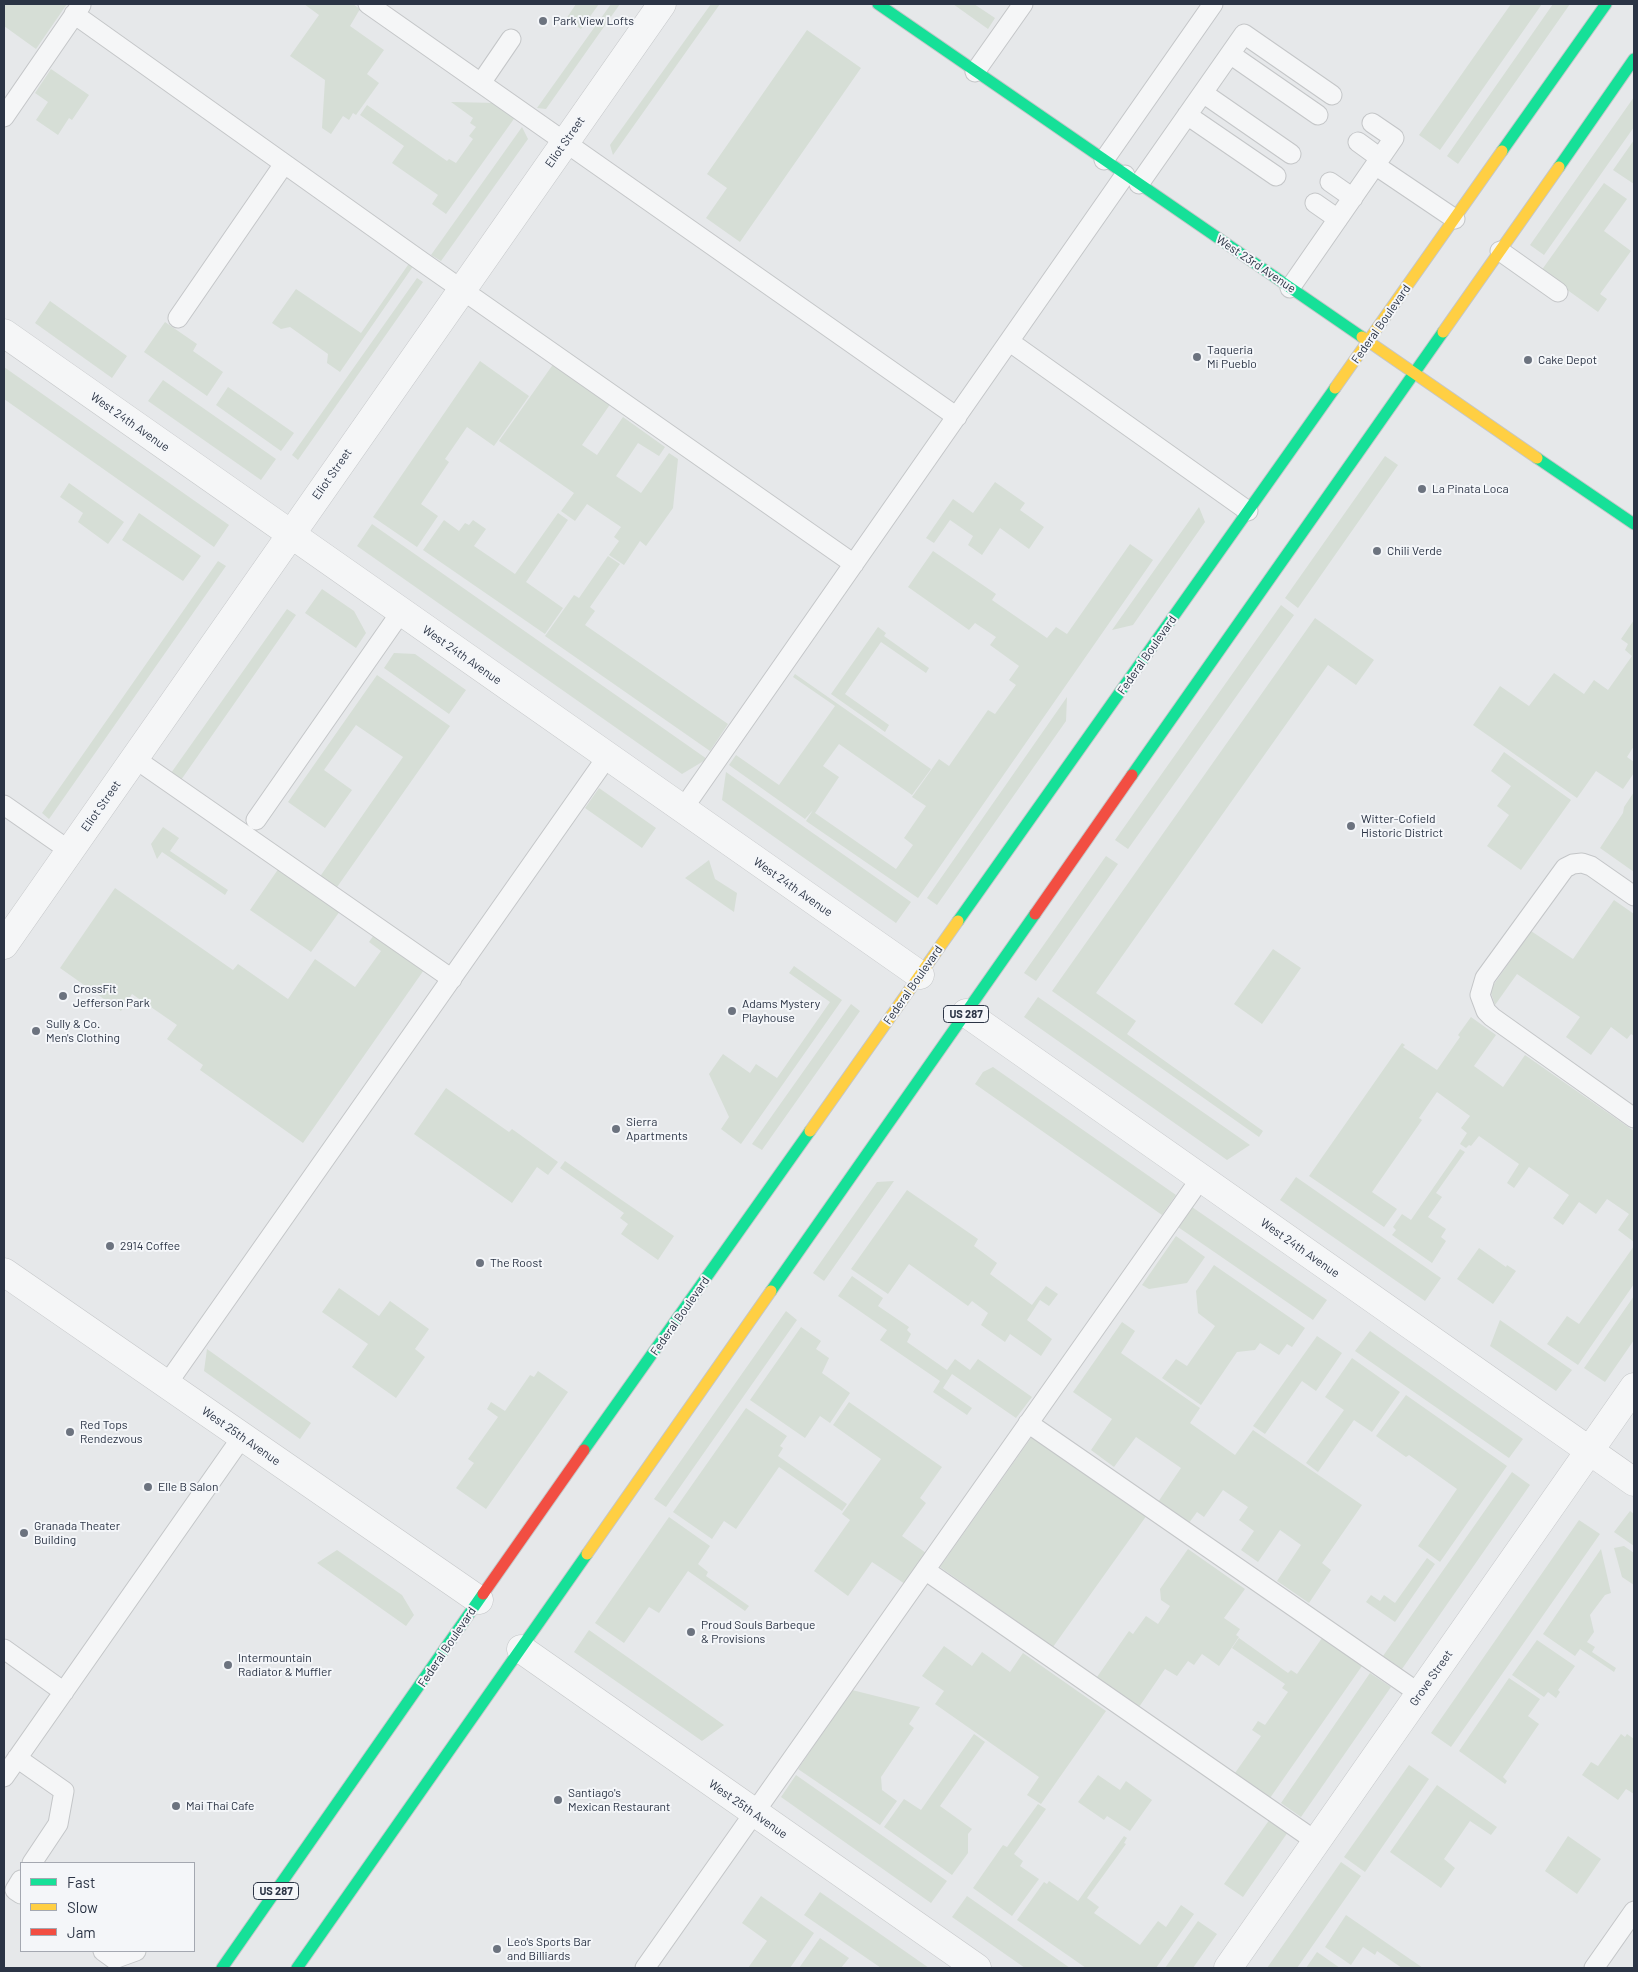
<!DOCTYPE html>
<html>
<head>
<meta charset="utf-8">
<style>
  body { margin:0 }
  #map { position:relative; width:1638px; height:1972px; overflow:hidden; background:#e6e8ea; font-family:Barlow,sans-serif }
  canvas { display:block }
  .frame { position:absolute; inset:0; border:5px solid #2b3445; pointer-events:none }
  .legend { position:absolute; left:20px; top:1862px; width:175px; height:90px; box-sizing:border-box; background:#f4f6f9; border:1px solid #a4a8b1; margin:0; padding:6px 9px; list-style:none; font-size:15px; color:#2b3445 }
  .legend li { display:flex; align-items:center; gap:10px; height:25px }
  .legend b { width:25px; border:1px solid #a4a8b1 }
</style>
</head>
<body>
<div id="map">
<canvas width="1638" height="1972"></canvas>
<div class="frame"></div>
<ul class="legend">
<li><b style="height:6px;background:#16e098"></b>Fast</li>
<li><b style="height:6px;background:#ffcf43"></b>Slow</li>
<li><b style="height:6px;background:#f24e42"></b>Jam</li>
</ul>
</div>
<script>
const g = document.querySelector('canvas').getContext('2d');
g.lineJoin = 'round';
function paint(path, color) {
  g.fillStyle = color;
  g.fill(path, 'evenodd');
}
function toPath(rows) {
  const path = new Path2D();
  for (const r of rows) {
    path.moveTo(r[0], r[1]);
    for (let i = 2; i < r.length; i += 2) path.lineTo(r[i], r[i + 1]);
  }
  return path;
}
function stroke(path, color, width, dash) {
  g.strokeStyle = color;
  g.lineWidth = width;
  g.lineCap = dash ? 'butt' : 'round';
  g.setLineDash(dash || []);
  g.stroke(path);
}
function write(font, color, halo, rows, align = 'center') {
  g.font = font + ' Barlow,sans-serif';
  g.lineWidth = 4;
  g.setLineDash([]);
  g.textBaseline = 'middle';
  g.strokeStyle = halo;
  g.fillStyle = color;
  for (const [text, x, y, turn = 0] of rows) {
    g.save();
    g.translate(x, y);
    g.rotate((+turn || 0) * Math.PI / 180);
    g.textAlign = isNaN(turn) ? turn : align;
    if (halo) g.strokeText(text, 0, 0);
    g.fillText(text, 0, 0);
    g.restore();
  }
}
const green = toPath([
  [4,4,67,4,36,49,4,26],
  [304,4,353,4,360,9,350,26,384,50,367,74,379,83,356,115,353,113,349,120,343,116,331,134,322,128,325,80,290,56,319,15],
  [576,4,599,4,581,29,566,19],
  [611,4,620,4,546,109,537,108],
  [711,4,720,4,613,155,610,145],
  [953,4,974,4,995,18,988,29],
  [1511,4,1542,4,1440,150,1419,135],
  [1553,4,1570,4,1458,164,1447,156],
  [807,30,861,68,740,242,706,218,727,188,707,174],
  [51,69,89,95,72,120,69,118,58,135,36,120,48,102,35,93],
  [1634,97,1634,127,1544,255,1530,245],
  [451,102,498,103,516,116,446,214,432,204,438,195,392,163,404,146,360,115,367,105,447,161,449,159,456,163,473,139,469,136,476,127,470,123,473,118],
  [522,127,528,139,441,261,431,255],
  [1634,140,1634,184,1613,170],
  [1604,183,1627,199,1604,231,1631,251,1600,294,1607,299,1598,312,1541,271],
  [410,262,414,265,340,372,327,363,328,354,290,327,281,329,272,323,296,289,361,333],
  [417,278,423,282,298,460,292,455],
  [50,301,127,356,112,378,35,323],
  [165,322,197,344,193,351,223,372,207,396,144,352],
  [480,361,529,396,494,446,467,427,445,459,449,462,421,504,438,516,417,547,373,517],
  [554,363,611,403,582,445,597,455,623,417,665,447,659,456,638,443,616,476,641,493,669,453,678,459,673,508,646,546,640,541,624,565,609,555,619,541,614,537,621,527,587,504,575,521,561,511,574,493,499,441],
  [4,367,229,525,214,547,4,399],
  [163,380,276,459,261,480,148,401],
  [228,387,294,433,281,451,216,405],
  [1385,456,1398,465,1298,608,1285,598],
  [995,482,1025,503,1020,510,1044,527,1029,549,1000,528,982,555,968,545,973,536,950,520,934,543,926,538,953,499,973,513],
  [69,483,124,522,108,544,78,522,83,513,60,497],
  [1199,507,1205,522,1133,625,1112,630],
  [139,513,201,556,183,581,122,540],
  [558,513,568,520,526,582,563,608,545,634,423,550,444,520,459,531,465,523,469,525,473,520,486,529,474,546,515,574],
  [372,524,707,759,682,774,357,546],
  [1130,544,1153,560,918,898,806,821,813,810,805,819,729,765,736,755,779,785,835,706,793,677,795,674,931,769,912,795,839,744,823,766,839,777,815,813,896,869,913,845,904,838,926,806,912,797,939,759,949,766,988,710,995,714,1016,685,1009,680,1019,666,990,645,996,637,975,623,969,630,908,587,933,551,996,594,992,600,1047,638,1056,627,1067,634],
  [608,556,620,564,590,607,595,611,585,625,728,724,710,751,545,636,574,595,579,598],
  [218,561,226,566,49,819,42,813],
  [322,589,354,611,366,633,356,648,305,613],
  [1281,605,1294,615,1128,849,1115,840],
  [287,609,296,615,181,780,171,773],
  [1315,618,1374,660,1356,685,1328,665,1096,993,1136,1021,1127,1034,1263,1131,1259,1137,1052,991],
  [1634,620,1634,746,1627,757,1634,762,1634,773,1623,789,1596,771,1577,798,1473,725,1500,686,1529,706,1554,673,1584,694,1594,680,1608,690,1632,656,1625,650,1628,644,1621,639],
  [878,627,886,633,884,636,929,668,926,673,881,642,845,694,889,725,885,732,831,694],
  [394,653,415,654,466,690,449,714,384,668],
  [377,675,450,726,335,890,319,878,403,757,356,725,324,770,352,790,325,828,288,802],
  [1067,697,1066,721,937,905,927,898],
  [1504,752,1571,800,1521,870,1487,846,1509,815,1497,806,1511,786,1491,771],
  [726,772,911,902,896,923,722,800],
  [599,788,656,828,642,848,585,808],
  [1634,792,1634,872,1600,848,1623,813,1624,807],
  [163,827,179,838,170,851,228,890,225,895,162,852,157,859,151,844],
  [1106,856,1118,864,1036,981,1024,973],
  [709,860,715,879,737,893,734,912,685,878],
  [279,868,340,911,311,952,250,910],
  [115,888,233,970,238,964,288,999,315,959,355,987,381,951,369,942,376,932,426,967,303,1143,200,1070,203,1065,167,1039,177,1025,132,994,121,1011,60,968],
  [1614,900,1634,914,1634,1036,1631,1034,1627,1039,1611,1027,1591,1055,1566,1037,1580,1017,1517,974,1495,1005,1490,990,1531,931,1573,959],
  [1273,949,1301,968,1262,1024,1234,1004],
  [794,966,842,1000,741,1144,721,1129,729,1117,709,1074,723,1054,750,1073,756,1064,777,1078,830,1002,789,973],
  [1038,997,1250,1145,1227,1160,1024,1017],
  [851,1004,860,1011,762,1150,752,1144],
  [1471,1017,1496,1035,1474,1066,1503,1087,1525,1055,1634,1131,1634,1242,1618,1230,1629,1214,1607,1199,1596,1214,1579,1202,1563,1225,1553,1218,1569,1195,1529,1167,1514,1188,1507,1183,1519,1164,1479,1136,1471,1146,1469,1145,1466,1148,1460,1144,1467,1133,1461,1128,1470,1116,1437,1092,1419,1118,1422,1120,1372,1192,1397,1209,1384,1227,1309,1176,1402,1043,1405,1045,1403,1047,1437,1070,1460,1037,1458,1035],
  [993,1067,1176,1195,1162,1215,975,1084,983,1072],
  [446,1088,509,1132,512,1129,558,1162,548,1175,537,1167,512,1203,414,1134],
  [1460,1149,1465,1152,1436,1193,1442,1197,1428,1217,1446,1229,1441,1237,1446,1241,1432,1263,1392,1235,1396,1230,1393,1227,1402,1214,1411,1220],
  [565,1161,674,1236,658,1260,621,1234,628,1224,620,1218,624,1213,560,1168],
  [1296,1177,1441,1278,1425,1301,1280,1200],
  [894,1181,824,1281,813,1273,877,1182],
  [907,1190,978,1239,974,1246,997,1263,990,1274,1032,1305,1046,1286,1058,1294,1049,1306,1040,1300,1027,1320,1052,1339,1041,1356,1010,1334,1005,1342,981,1325,988,1313,972,1301,968,1306,909,1264,888,1294,851,1269],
  [1192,1207,1327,1300,1313,1320,1178,1227],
  [1176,1236,1205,1257,1187,1283,1149,1289,1142,1285],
  [1634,1246,1634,1284,1578,1365,1547,1344,1567,1316,1579,1324],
  [1479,1248,1506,1267,1507,1265,1516,1271,1493,1304,1457,1279],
  [1214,1265,1305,1328,1292,1347,1287,1344,1279,1355,1260,1343,1255,1350,1237,1352,1201,1405,1162,1378,1176,1359,1187,1366,1215,1326,1198,1313,1196,1291],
  [852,1276,883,1298,878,1306,909,1327,907,1330,911,1334,907,1342,947,1370,955,1359,970,1370,978,1359,1032,1397,1016,1418,952,1374,943,1388,972,1408,967,1415,933,1392,940,1381,880,1340,887,1330,838,1296],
  [339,1288,379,1316,390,1301,429,1329,415,1349,425,1357,396,1398,352,1367,368,1344,322,1312],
  [1634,1296,1634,1340,1605,1382,1584,1368],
  [786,1311,797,1320,666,1507,654,1499],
  [1500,1320,1572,1370,1556,1391,1490,1346],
  [1122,1322,1135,1331,1121,1353,1200,1408,1190,1423,1235,1455,1253,1430,1362,1505,1322,1563,1331,1570,1309,1603,1277,1581,1301,1545,1280,1530,1258,1562,1241,1550,1254,1531,1239,1520,1248,1507,1223,1490,1204,1517,1197,1512,1189,1523,1158,1502,1181,1468,1136,1437,1114,1467,1091,1450,1112,1419,1073,1392],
  [801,1327,821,1341,816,1349,829,1358,822,1373,850,1393,830,1423,820,1416,805,1438,750,1400],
  [1370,1331,1523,1439,1509,1458,1355,1351],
  [1317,1336,1342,1353,1316,1391,1302,1381,1265,1434,1253,1426],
  [207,1349,311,1423,300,1439,204,1371],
  [1352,1358,1400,1392,1372,1432,1354,1420,1318,1472,1306,1463,1344,1410,1325,1397],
  [538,1371,568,1392,486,1509,456,1488,474,1463,468,1459,498,1417,487,1409,491,1402,505,1411,530,1375,534,1377],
  [1406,1395,1507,1466,1440,1562,1418,1546,1457,1489,1409,1455,1406,1457,1376,1436],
  [849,1402,942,1467,920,1498,926,1503,902,1536,926,1553,905,1584,872,1562,848,1596,814,1571,850,1520,842,1514,881,1459,833,1425],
  [746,1408,787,1436,780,1446,783,1448,778,1456,847,1504,842,1511,779,1467,736,1529,724,1521,712,1539,673,1512],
  [1033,1435,1147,1515,1053,1647,940,1567],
  [1512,1472,1530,1485,1402,1669,1383,1656],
  [1630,1511,1634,1514,1634,1546,1614,1532],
  [669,1517,710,1546,698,1564,708,1572,706,1576,749,1606,745,1611,688,1571,659,1613,649,1607,624,1643,595,1623],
  [1579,1520,1600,1534,1451,1747,1431,1733],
  [1624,1546,1634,1553,1634,1585,1622,1577,1614,1548],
  [1188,1549,1245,1589,1224,1618,1240,1629,1236,1635,1239,1637,1219,1666,1202,1654,1194,1665,1188,1661,1177,1676,1165,1669,1139,1707,1097,1677,1129,1631,1133,1634,1146,1616,1158,1624,1170,1606,1161,1600,1160,1589],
  [1601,1549,1611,1593,1605,1595,1590,1615,1594,1632,1587,1642,1595,1647,1592,1652,1616,1668,1614,1672,1580,1649,1575,1656,1543,1634],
  [337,1550,402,1595,414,1615,406,1626,317,1563],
  [1427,1558,1435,1564,1395,1622,1366,1602,1371,1595,1380,1601,1384,1595,1395,1603],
  [589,1630,724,1725,702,1741,574,1652],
  [1239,1638,1288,1673,1291,1670,1297,1674,1322,1638,1362,1666,1270,1798,1235,1773,1261,1736,1252,1730,1258,1721,1265,1725,1288,1692,1282,1688,1285,1684,1232,1648],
  [1537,1640,1575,1666,1558,1690,1560,1692,1556,1698,1548,1692,1544,1697,1512,1675],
  [944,1646,972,1666,982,1652,1010,1672,1023,1653,1106,1711,1041,1804,1027,1795,1039,1777,935,1704,944,1691,922,1676],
  [1370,1673,1391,1687,1301,1817,1281,1803],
  [1509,1678,1540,1699,1528,1716,1539,1724,1503,1777,1507,1781,1505,1784,1459,1751],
  [852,1690,920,1707,909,1724,914,1728,881,1777,882,1790,897,1801,880,1825,798,1769],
  [974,1734,985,1742,940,1806,972,1829,968,1834,968,1853,952,1875,884,1827,904,1799,921,1810],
  [1621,1734,1625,1737,1627,1734,1634,1739,1634,1794,1626,1789,1618,1800,1582,1775,1591,1762,1598,1766],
  [1409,1765,1429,1779,1365,1872,1344,1857],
  [796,1775,947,1881,931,1903,781,1797],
  [1098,1775,1120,1790,1126,1781,1152,1800,1130,1831,1107,1816,1104,1820,1078,1802],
  [1437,1785,1497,1827,1491,1835,1470,1821,1444,1859,1455,1868,1441,1888,1390,1852],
  [1038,1804,1046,1809,1014,1854,1023,1861,1020,1866,1039,1879,1012,1916,973,1888,1003,1845,1007,1847],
  [1270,1819,1288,1832,1243,1897,1224,1884],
  [1124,1836,1127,1838,1124,1843,1126,1844,1087,1898,1099,1907,1094,1913,1140,1945,1158,1921,1166,1927,1181,1905,1194,1914,1156,1968,1086,1968,1017,1920,1044,1882,1047,1884,1049,1881,1078,1901],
  [1568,1836,1601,1859,1577,1894,1545,1871],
  [1341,1862,1361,1876,1297,1968,1267,1968],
  [820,1892,929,1968,881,1968,804,1915],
  [761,1896,814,1933,790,1968,748,1968,767,1941,742,1923],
  [967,1896,1070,1968,1025,1968,952,1917],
  [1346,1915,1423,1968,1402,1968,1377,1951,1375,1955,1363,1947,1351,1965,1325,1947],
  [1198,1921,1217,1934,1193,1968,1165,1968],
  [820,1938,849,1958,841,1968,799,1968],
  [1317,1952,1340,1968,1306,1968]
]);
const lane = toPath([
  [368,4,957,417],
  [74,14,421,261,854,564],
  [1230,54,1318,115],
  [975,72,1023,4],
  [481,83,511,39],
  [1203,93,1291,154],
  [1187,115,1276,176],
  [4,117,81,5],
  [1358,142,1380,158],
  [1104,160,1213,4],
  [1375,165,1455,219],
  [1330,182,1353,198],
  [1139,184,1244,34,1332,95],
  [1315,203,1338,219],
  [1500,251,1558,292],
  [1290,288,1394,138,1372,123],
  [178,318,284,164],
  [1010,342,1248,511],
  [134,758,452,979],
  [4,805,70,851],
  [682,810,1125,175],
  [256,820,401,612],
  [1634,896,1591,866,1582,863,1573,864,1565,868,1485,978,1480,995,1486,1011,1492,1017,1634,1118],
  [167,1384,607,757],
  [1028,1423,1420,1694],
  [925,1570,1317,1842],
  [4,1649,64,1692],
  [17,1758,64,1791,58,1824,32,1863],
  [4,1777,242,1437],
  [21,1880,15,1890,21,1894],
  [103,1951,114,1959,136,1951],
  [645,1968,1201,1178],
  [1594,1968,1634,1911]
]);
const street = toPath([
  [4,333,920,975],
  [4,945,662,4],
  [966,1013,1634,1482],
  [4,1272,479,1600],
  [521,1649,977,1968],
  [1228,1968,1634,1387]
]);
const fast = toPath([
  [878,4,1362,337],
  [1502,151,1606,4],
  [1559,167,1634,59],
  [1537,458,1634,524],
  [1132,775,1443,332],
  [958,921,1335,388],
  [771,1291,1035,914],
  [584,1450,810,1131],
  [222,1968,483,1594],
  [297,1968,587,1554]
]);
const slow = toPath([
  [1443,332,1559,167],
  [1362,337,1537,458],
  [1335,388,1502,151],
  [810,1131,958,921],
  [587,1554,771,1291]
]);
const jam = toPath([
  [1035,914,1132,775],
  [483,1594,584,1450]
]);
const markers = [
  [543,21,5,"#6c737f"],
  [1197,357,5,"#6c737f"],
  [1528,360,5,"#6c737f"],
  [1422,489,5,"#6c737f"],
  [1377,551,5,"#6c737f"],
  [1351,826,5,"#6c737f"],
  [63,996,5,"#6c737f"],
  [732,1011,5,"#6c737f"],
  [36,1031,5,"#6c737f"],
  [616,1129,5,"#6c737f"],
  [110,1246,5,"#6c737f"],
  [480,1263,5,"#6c737f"],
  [70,1432,5,"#6c737f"],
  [148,1487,5,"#6c737f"],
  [24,1533,5,"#6c737f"],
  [691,1632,5,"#6c737f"],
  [228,1665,5,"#6c737f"],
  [558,1800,5,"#6c737f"],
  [176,1806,5,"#6c737f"],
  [497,1949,5,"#6c737f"]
];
const shields = [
  [966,1014,45],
  [276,1891,45]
];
const shieldNames = [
  ["US 287",966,1014],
  ["US 287",276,1891]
];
const poiNames = [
  ["Park View Lofts",553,21],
  ["Taqueria",1207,350],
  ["Mi Pueblo",1207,364],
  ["Cake Depot",1538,360],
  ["La Pinata Loca",1432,489],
  ["Chili Verde",1387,551],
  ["Witter-Cofield",1361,819],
  ["Historic District",1361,833],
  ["CrossFit",73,989],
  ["Jefferson Park",73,1003],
  ["Adams Mystery",742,1004],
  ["Playhouse",742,1018],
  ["Sully & Co.",46,1024],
  ["Men's Clothing",46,1038],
  ["Sierra",626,1122],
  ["Apartments",626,1136],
  ["2914 Coffee",120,1246],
  ["The Roost",490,1263],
  ["Red Tops",80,1425],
  ["Rendezvous",80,1439],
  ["Elle B Salon",158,1487],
  ["Granada Theater",34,1526],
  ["Building",34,1540],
  ["Proud Souls Barbeque",701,1625],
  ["& Provisions",701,1639],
  ["Intermountain",238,1658],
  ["Radiator & Muffler",238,1672],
  ["Santiago's",568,1793],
  ["Mexican Restaurant",568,1807],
  ["Mai Thai Cafe",186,1806],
  ["Leo's Sports Bar",507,1942],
  ["and Billiards",507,1956]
];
const streetNames = [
  ["Eliot Street",565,142,-55],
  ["West 23rd Avenue",1256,264,34],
  ["Federal Boulevard",1381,324,-55],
  ["West 24th Avenue",130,422,35],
  ["Eliot Street",332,474,-55],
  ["West 24th Avenue",462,655,35],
  ["Federal Boulevard",1147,655,-55],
  ["Eliot Street",101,806,-55],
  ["West 24th Avenue",793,887,35],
  ["Federal Boulevard",913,985,-55],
  ["West 24th Avenue",1300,1248,35],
  ["Federal Boulevard",680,1316,-55],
  ["West 25th Avenue",241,1436,35],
  ["Federal Boulevard",447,1647,-56],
  ["Grove Street",1431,1678,-55],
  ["West 25th Avenue",748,1809,35]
];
paint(green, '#d6ded6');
stroke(lane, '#c4c6c8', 21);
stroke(street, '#c4c6c8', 29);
stroke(fast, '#c4c6c8', 13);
stroke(slow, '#c4c6c8', 13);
stroke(jam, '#c4c6c8', 13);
stroke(lane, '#f5f6f7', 19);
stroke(street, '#f5f6f7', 28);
stroke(fast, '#16e098', 11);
stroke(slow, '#ffcf43', 11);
stroke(jam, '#f24e42', 11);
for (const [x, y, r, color] of markers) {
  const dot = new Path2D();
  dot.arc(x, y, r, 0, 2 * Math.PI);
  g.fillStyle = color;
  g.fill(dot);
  stroke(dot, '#f4f6f9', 2);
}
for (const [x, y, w] of shields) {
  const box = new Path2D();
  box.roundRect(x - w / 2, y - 8.5, w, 17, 4);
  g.fillStyle = '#f4f6f9';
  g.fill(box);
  stroke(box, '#2b3445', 1);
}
write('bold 11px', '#2b3445', null, shieldNames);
write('12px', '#2b3445', '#f4f6f9', poiNames, 'left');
write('12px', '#2b3445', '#f4f6f9', streetNames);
</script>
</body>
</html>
